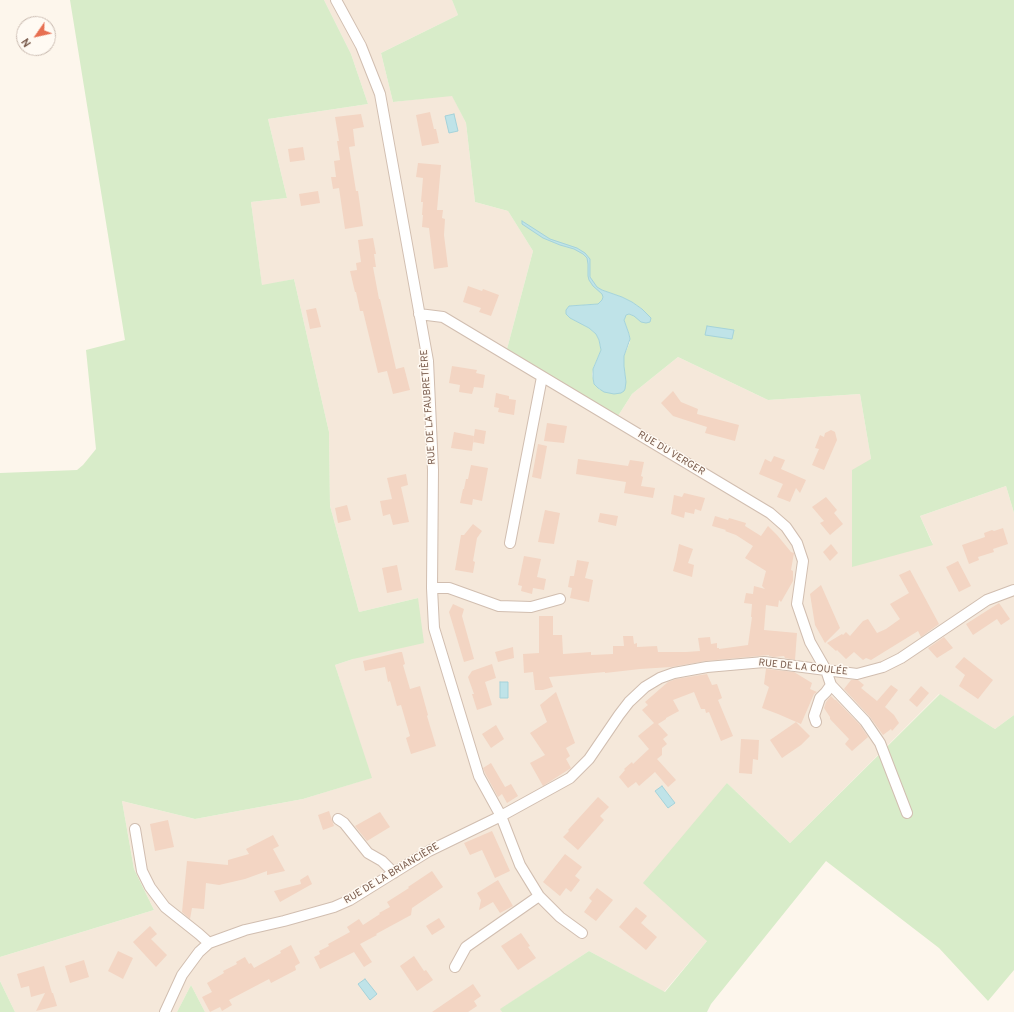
<!DOCTYPE html>
<html>
<head>
<meta charset="utf-8">
<style>
  body { margin:0 }
  #map { position:relative; width:1014px; height:1012px; overflow:hidden; background:#fdf6ec; font-family:Overpass,sans-serif }
  canvas { display:block }
  .north { position:absolute; left:16px; top:16px; width:40px; height:40px; box-sizing:border-box; background:#fffaf3; border:1px solid #cabbb1; border-radius:50%; rotate:236deg; font-size:11px; font-weight:700; line-height:16px; text-align:center; color:#7a5c4d }
  .north::after { content:''; display:block; margin:auto; width:14px; height:18px; background:#e76f51; clip-path:polygon(50% 0,100% 100%,50% 72%,0 100%) }
</style>
</head>
<body>
<div id="map">
<canvas width="1014" height="1012"></canvas>
<div class="north">N</div>
</div>
<script>
const g = document.querySelector('canvas').getContext('2d');
g.lineJoin = 'round';
function paint(path, color) {
  g.fillStyle = color;
  g.fill(path, 'evenodd');
}
function toPath(rows) {
  const path = new Path2D();
  for (const r of rows) {
    path.moveTo(r[0], r[1]);
    for (let i = 2; i < r.length; i += 2) path.lineTo(r[i], r[i + 1]);
  }
  return path;
}
function stroke(path, color, width, dash) {
  g.strokeStyle = color;
  g.lineWidth = width;
  g.lineCap = dash ? 'butt' : 'round';
  g.setLineDash(dash || []);
  g.stroke(path);
}
function write(font, color, halo, rows, align = 'center') {
  g.font = font + ' Overpass,sans-serif';
  g.lineWidth = 3;
  g.setLineDash([]);
  g.textBaseline = 'middle';
  g.strokeStyle = halo;
  g.fillStyle = color;
  for (const [text, x, y, turn = 0] of rows) {
    g.save();
    g.translate(x, y);
    g.rotate((+turn || 0) * Math.PI / 180);
    g.textAlign = isNaN(turn) ? turn : align;
    if (halo) g.strokeText(text, 0, 0);
    g.fillText(text, 0, 0);
    g.restore();
  }
}
const residential = toPath([
  [324,0,452,0,458,15,381,53,393,102,452,95,466,123,475,202,508,211,533,251,507,349,618,416,632,394,678,357,768,400,860,394,871,459,933,544,920,516,1006,486,1014,513,1014,715,995,729,939,694,790,843,727,783,707,941,664,992,589,951,501,1009,502,1012,205,1012,191,985,177,1012,15,1012,0,981,0,957,154,910,134,869,122,801,195,819,303,799,371,778,335,665,353,659,418,598,359,612,330,506,329,432,294,279,262,286,251,202,287,198,268,119,368,104,351,54]
]);
const green = toPath([
  [70,0,324,0,351,54,368,104,268,119,287,198,251,202,262,285,294,279,329,432,330,506,359,612,418,598,424,643,353,659,335,665,372,778,303,799,195,819,122,801,134,869,154,910,0,957,0,473,77,470,83,465,96,449,86,350,125,340],
  [452,0,1014,0,1014,513,1006,486,920,516,933,545,852,567,852,470,871,459,860,394,768,400,678,357,632,394,618,416,507,349,533,251,508,211,475,202,466,123,452,96,393,102,381,53,458,15],
  [602,290,622,297,632,302,642,309,634,316,629,314,626,315,625,318,624,320,630,336,630,342,624,356,624,366,626,382,600,390,594,384,592,374,594,366,601,350,599,340,596,334,589,328,571,318,566,314,569,306,598,304,601,303,603,297],
  [940,694,995,729,1014,715,1014,970,988,1001,939,948,826,861,711,1004,707,1012,502,1012,500,1009,589,951,665,992,707,941,643,883,727,783,790,843],
  [0,981,15,1012,0,1012],
  [191,985,205,1012,177,1012]
]);
const water = toPath([
  [454,114,458,131,449,133,445,116,454,114],
  [522,221,550,239,577,248,585,253,590,259,590,277,597,287,602,290,622,297,632,302,642,309,651,318,650,322,646,323,641,322,634,316,629,314,626,315,625,318,624,320,629,334,630,339,624,356,624,366,626,382,625,389,624,391,621,393,614,394,604,392,598,388,594,384,593,378,593,369,601,350,599,340,596,334,589,328,570,318,566,314,566,310,569,306,598,304,602,300,603,297,602,294,593,286,589,280,588,276,588,264,587,258,583,254,574,249,560,245,543,238,522,224,522,221],
  [707,326,734,330,732,339,705,335,707,326],
  [500,682,508,682,508,698,500,698,500,682],
  [662,786,675,803,668,808,655,791,662,786],
  [365,979,377,994,370,1000,358,984,365,979]
]);
const building = toPath([
  [430,112,434,129,436,129,439,143,422,146,416,115],
  [361,114,364,127,353,129,355,146,349,147,356,191,358,191,363,226,345,229,339,188,333,189,331,177,336,177,334,161,340,160,337,141,339,141,335,117],
  [303,147,305,160,290,162,288,149],
  [418,163,441,165,437,210,443,210,442,218,445,219,444,235,448,267,434,269,429,228,422,227,423,215,422,215,423,202,421,202,423,178,416,177],
  [318,191,320,203,301,206,299,194],
  [373,238,376,254,374,254,376,267,373,267,379,299,380,299,396,369,404,367,410,390,393,394,387,371,378,373,363,311,360,311,356,292,355,292,350,271,357,270,356,263,361,262,358,240],
  [468,286,482,291,483,289,499,295,491,316,479,312,481,308,463,302],
  [316,308,321,327,310,329,306,310],
  [452,366,477,370,476,373,485,375,483,388,474,387,472,394,459,392,460,385,449,383],
  [673,391,681,402,698,409,697,414,739,425,735,441,705,433,707,427,673,416,661,403],
  [496,393,509,396,509,399,516,400,514,415,498,412,499,408,494,407],
  [547,423,567,426,564,443,544,441],
  [475,429,486,431,484,444,473,442],
  [831,430,835,432,837,440,824,470,812,465,819,449,815,448,820,435,824,437,825,433],
  [454,432,474,436,472,451,451,448],
  [538,444,547,446,541,479,532,477],
  [774,456,785,460,781,469,806,480,800,493,796,488,790,502,777,497,783,484,759,474,765,459,771,462],
  [578,459,628,466,630,460,644,462,641,476,643,477,641,486,655,488,653,498,624,493,626,482,576,474],
  [471,465,488,468,482,501,473,499,472,505,460,503,463,489,464,489,466,479,468,479],
  [406,474,408,485,401,487,409,522,393,525,390,514,383,516,380,501,392,499,387,478],
  [684,493,705,498,701,511,695,509,694,514,685,512,684,518,671,514,674,495,682,497],
  [826,497,837,510,834,513,843,524,830,535,820,523,824,521,812,507],
  [347,505,351,520,338,523,335,508],
  [545,510,560,513,554,544,538,542],
  [600,513,618,516,616,526,598,522],
  [715,516,728,520,729,518,746,523,745,526,761,536,768,526,777,535,791,552,794,553,791,570,793,571,793,581,781,602,779,600,778,607,766,605,764,630,797,633,795,660,785,658,784,656,774,657,769,656,769,655,706,661,671,667,640,669,605,673,605,672,549,677,553,687,543,690,535,690,533,672,524,673,523,654,539,653,539,616,553,616,553,635,562,635,563,654,591,652,591,655,613,654,613,646,624,646,623,636,633,636,634,644,637,643,637,647,657,646,658,652,686,652,700,651,698,638,710,637,711,644,717,643,717,648,719,648,719,649,748,645,752,617,751,617,752,604,744,603,746,593,753,594,754,586,765,589,762,586,766,571,745,558,753,546,736,535,725,531,726,530,712,526],
  [473,524,482,531,477,538,473,561,475,562,473,573,455,570,461,535,464,535],
  [1003,528,1008,544,993,549,994,552,978,557,979,560,969,564,962,545,985,537,984,533,992,530,994,531],
  [679,544,693,549,688,563,694,565,692,577,673,571,676,560],
  [831,544,838,553,830,561,823,552],
  [524,556,541,559,537,577,546,579,544,590,533,588,532,594,521,591,522,586,518,585],
  [577,560,589,562,585,578,593,580,589,602,570,598,572,588,568,587,570,576,574,576],
  [958,561,971,586,959,592,946,567],
  [397,565,402,590,387,593,382,568],
  [910,570,939,624,921,637,918,631,871,660,866,658,863,660,854,652,846,659,837,650,836,651,827,643,842,634,843,635,846,632,850,636,863,621,868,619,877,633,886,629,900,619,890,604,909,593,899,575],
  [821,585,840,628,825,643,815,625,810,594],
  [999,603,1010,619,1001,625,997,619,973,635,966,624],
  [453,604,464,609,462,616,474,659,464,662,449,612],
  [944,637,953,648,937,658,928,648],
  [513,647,514,658,498,662,495,652],
  [400,652,402,652,405,664,403,665,410,689,420,686,428,715,427,716,436,746,411,754,406,738,410,736,401,705,397,706,390,681,388,682,385,667,365,671,363,661],
  [964,657,993,680,978,699,959,686,965,675,955,667],
  [492,664,496,678,485,682,492,705,477,710,472,694,474,694,468,677,472,671],
  [766,669,794,672,812,683,810,689,817,692,814,694,801,724,778,714,762,708,769,687,764,684],
  [707,674,712,685,717,684,722,698,718,700,733,736,721,741,709,712,706,713,705,709,701,709,694,692,673,700,679,711,666,718,666,719,658,724,668,735,663,739,667,744,662,748,662,755,657,759,676,780,668,787,655,772,639,786,636,782,628,788,619,777,625,770,624,769,632,762,633,764,649,749,638,736,654,723,642,710,648,705,645,702,668,682,676,679],
  [851,680,858,680,864,685,861,688,877,701,891,685,898,690,885,707,894,715,899,723,892,731,891,729,883,735,870,717,844,689],
  [921,686,929,693,917,707,909,700],
  [556,692,575,743,566,748,570,756,566,759,571,768,543,786,530,763,545,755,530,733,547,722,540,705],
  [831,696,835,700,836,700,860,725,868,737,852,751,845,744,849,739,830,719,830,717,824,708,826,702],
  [796,722,810,736,801,745,782,758,770,740],
  [496,725,504,739,491,748,482,734],
  [741,739,759,740,758,760,753,759,752,774,739,773],
  [491,763,505,787,511,784,518,796,507,803,502,794,498,797,485,773,483,768],
  [598,797,609,807,600,816,604,820,578,850,563,837,569,831,568,830],
  [329,811,334,826,323,830,318,815],
  [380,812,390,827,367,841,355,826],
  [168,820,174,847,155,851,150,824],
  [492,831,510,871,495,878,482,850,470,855,464,843],
  [273,835,279,846,273,849,285,871,267,875,267,871,245,879,219,885,206,883,204,909,192,908,190,919,182,912,187,861,228,865,228,860,249,854,246,849],
  [565,854,582,867,575,876,580,880,571,892,566,888,560,896,543,882],
  [432,871,443,887,412,908,411,915,376,934,377,935,360,944,372,962,364,967,354,952,320,969,314,957,320,954,319,951,329,946,328,944,350,932,347,927,359,919,363,925,380,914,379,913,390,907,387,902,409,888,408,887],
  [308,875,312,884,280,902,274,891,301,884,300,880],
  [498,880,513,906,500,913,493,902,479,910,481,900,477,893],
  [597,888,613,900,596,921,584,912,592,901,589,898],
  [636,907,647,916,641,923,657,937,646,950,619,927],
  [439,918,445,927,432,935,426,926],
  [150,926,157,934,151,939,167,955,156,967,133,942],
  [521,933,530,946,528,947,536,958,518,970,501,946],
  [291,945,300,963,295,966,296,970,271,983,269,979,229,1000,232,1005,222,1011,220,1007,210,1012,202,997,212,992,207,983,224,973,223,971,237,964,236,962,245,957,249,964,251,963,254,968,281,953,280,951],
  [118,951,133,958,123,979,108,971],
  [414,956,424,971,426,970,433,980,417,991,400,966],
  [84,960,89,977,70,983,65,966],
  [44,966,52,993,53,993,57,1006,36,1011,45,993,31,997,29,986,21,988,17,974],
  [473,984,481,996,474,1001,477,1006,468,1012,432,1012]
]);
const minor = toPath([
  [336,0,361,46,380,94,428,361,433,470,432,588,434,628,479,776,501,816,520,865,539,896,560,917,582,933],
  [419,314,443,317,770,513,786,527,797,543,803,561,797,604,810,642,826,670,831,685,865,721,880,743,907,813],
  [510,543,542,377],
  [432,588,449,588,499,606,531,607,560,599],
  [816,722,814,716,820,698,826,692,831,685],
  [338,819,344,823,368,853,382,861,394,873],
  [135,829,142,871,150,887,165,907,199,934,209,943],
  [455,967,466,947,539,896],
  [165,1012,182,975,199,952,209,943,245,930,284,921,334,907,350,900,429,851,501,816,570,778,589,759,619,715,629,702,645,687,660,678,674,673,707,667,764,662,857,674,883,667,901,658,987,600,1014,590]
]);
const streetNames = [
  ["RUE DE LA FAUBRETIÈRE",429,407,-94],
  ["RUE DU VERGER",671,454,31],
  ["RUE DE LA COULÉE",803,668,6],
  ["RUE DE LA BRIANCIÈRE",392,874,-31]
];
paint(residential, '#f5e8da');
paint(green, '#d8ecc9');
paint(water, '#bfe3e8');
stroke(water, '#a5d3da', 1);
paint(building, '#f3d5c3');
stroke(minor, '#d1beb0', 12);
stroke(minor, '#fff', 10);
write('10px', '#7a5c4d', '#fffaf3', streetNames);
</script>
</body>
</html>
